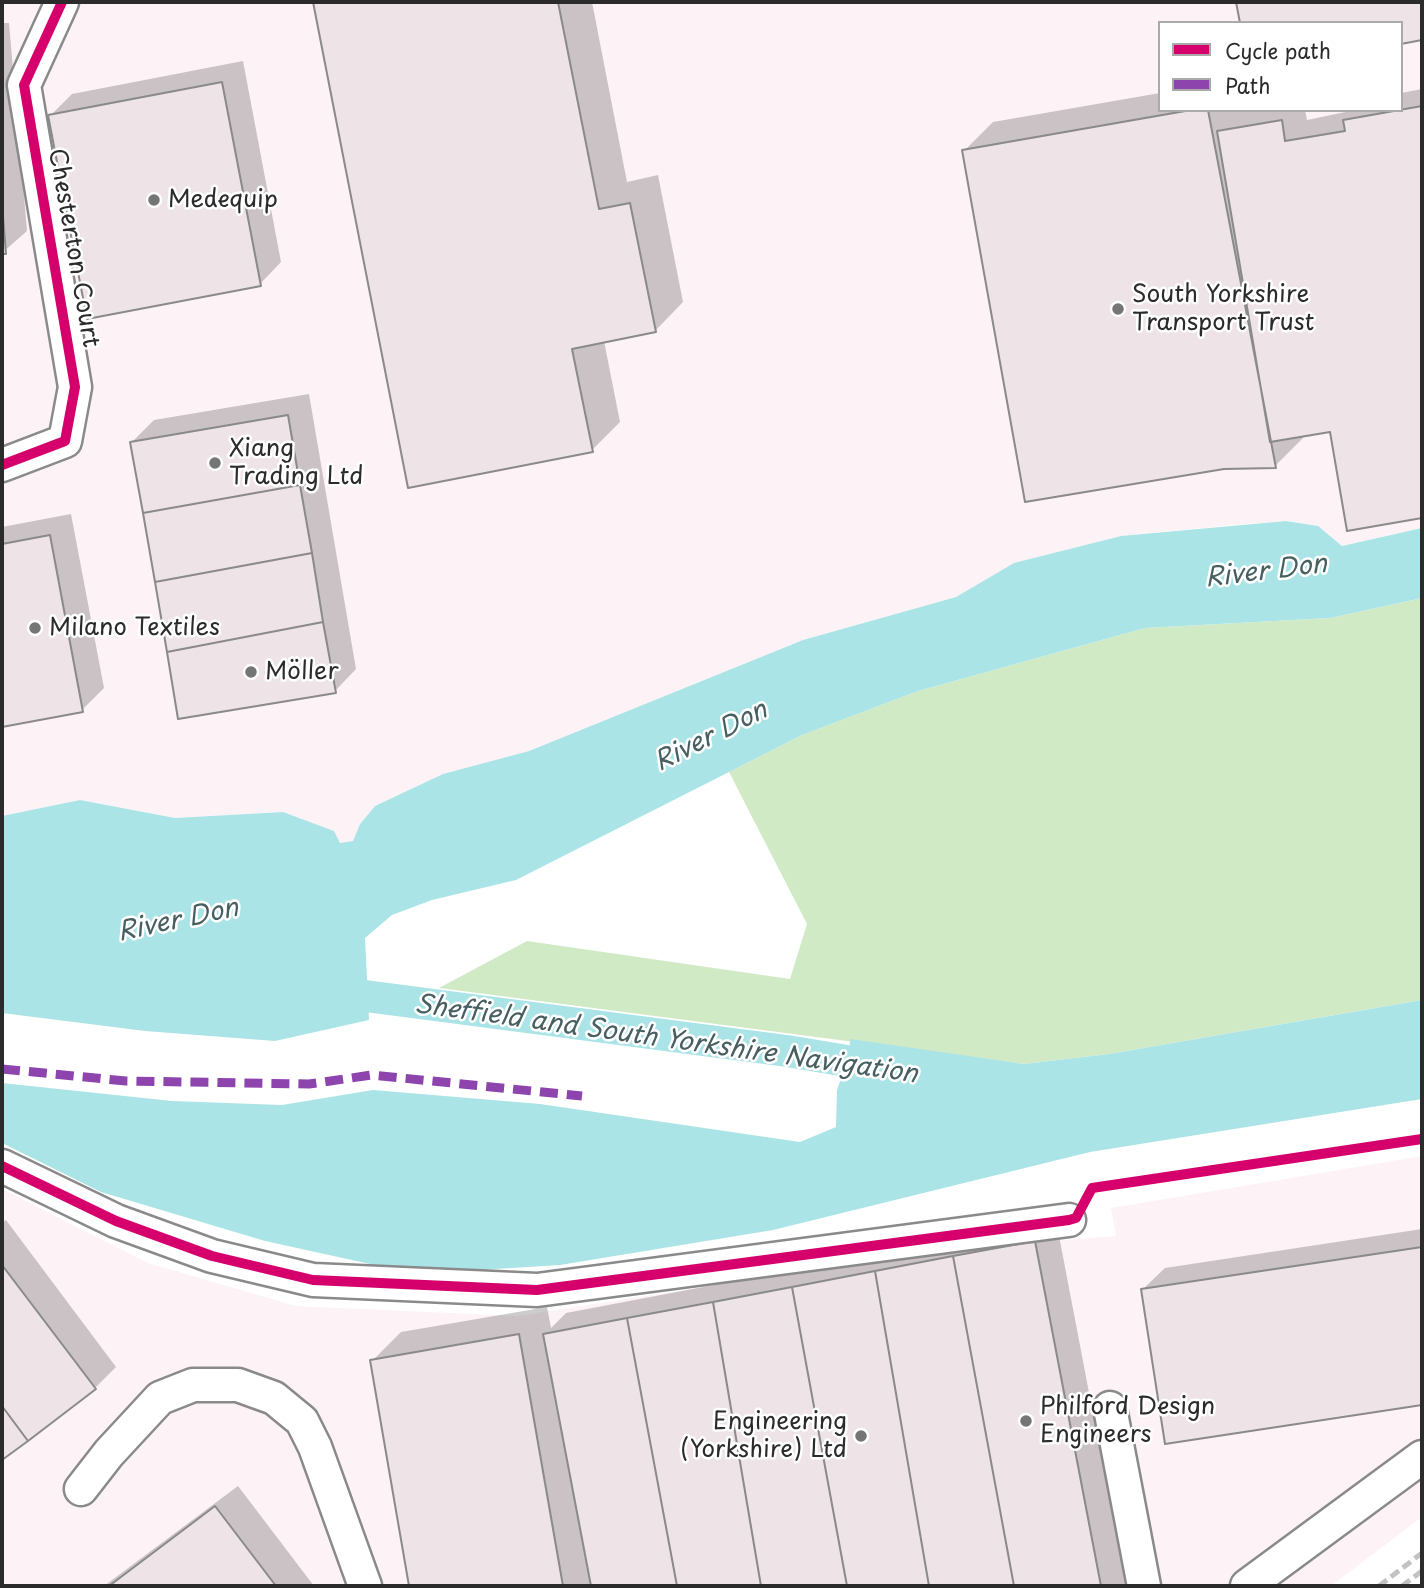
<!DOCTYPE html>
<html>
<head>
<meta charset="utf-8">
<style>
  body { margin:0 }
  #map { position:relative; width:1424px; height:1588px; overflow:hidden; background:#fff; font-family:"Playpen Sans",sans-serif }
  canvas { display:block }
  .frame { position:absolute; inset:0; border:4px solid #2b2b2b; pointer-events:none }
  .legend { position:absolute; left:1158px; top:21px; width:245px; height:91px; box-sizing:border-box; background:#fff; border:2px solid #aaa; margin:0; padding:9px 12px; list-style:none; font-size:21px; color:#2b2b2b }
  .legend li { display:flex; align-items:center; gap:14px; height:35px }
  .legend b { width:35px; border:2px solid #aaa }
</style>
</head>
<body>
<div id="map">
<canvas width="1424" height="1588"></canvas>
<div class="frame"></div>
<ul class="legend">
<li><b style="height:9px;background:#d6006c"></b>Cycle path</li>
<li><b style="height:9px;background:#8e44ad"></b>Path</li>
</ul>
</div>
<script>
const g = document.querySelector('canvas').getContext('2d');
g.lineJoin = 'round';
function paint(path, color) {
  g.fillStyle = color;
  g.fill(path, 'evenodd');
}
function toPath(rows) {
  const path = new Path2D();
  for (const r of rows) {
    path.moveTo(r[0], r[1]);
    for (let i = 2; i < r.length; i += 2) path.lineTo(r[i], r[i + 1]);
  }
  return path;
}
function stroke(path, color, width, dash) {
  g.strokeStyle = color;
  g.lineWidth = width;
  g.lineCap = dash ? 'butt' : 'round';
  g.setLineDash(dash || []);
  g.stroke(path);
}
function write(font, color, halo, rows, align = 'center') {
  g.font = font + ' "Playpen Sans",sans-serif';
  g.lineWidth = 5;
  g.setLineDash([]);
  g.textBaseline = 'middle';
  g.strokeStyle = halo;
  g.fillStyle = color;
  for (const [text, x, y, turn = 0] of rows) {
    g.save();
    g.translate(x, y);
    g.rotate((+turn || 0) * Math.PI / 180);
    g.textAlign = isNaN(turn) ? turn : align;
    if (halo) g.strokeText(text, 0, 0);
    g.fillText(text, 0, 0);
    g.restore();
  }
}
const built = toPath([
  [2,2,1422,2,1422,528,1342,546,1318,526,1286,521,1223,526,1121,536,1015,563,956,597,803,640,529,751,443,774,375,806,360,824,354,841,339,843,283,812,175,818,80,800,2,816],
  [1160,23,1401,23,1401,110,1160,110],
  [1422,1156,1422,1517,1331,1586,2,1586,2,1189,148,1263,296,1306,517,1316,953,1248,1116,1236,1111,1208]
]);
const green = toPath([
  [1422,598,1422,1000,1109,1054,1024,1064,439,988,527,941,790,979,807,924,729,772,802,735,918,691,1145,628,1330,618]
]);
const water = toPath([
  [1286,521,1318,526,1342,546,1422,528,1422,598,1330,618,1145,628,918,691,802,735,516,880,432,900,392,915,365,938,369,1020,275,1041,145,1031,2,1013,2,816,80,800,175,818,283,812,334,831,340,843,353,841,360,824,375,806,443,774,529,751,803,640,956,597,1014,563,1121,536],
  [1422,1000,1422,1099,1090,1152,773,1230,560,1265,416,1274,265,1241,101,1192,2,1143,2,1083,172,1101,282,1105,373,1090,540,1104,800,1142,836,1127,837,1090,849,1056,850,1039,1024,1064,1109,1054]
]);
const shadow = toPath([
  [315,2,592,2,627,182,658,175,683,302,655,331,604,341,620,422,592,450,410,486],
  [1238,2,1422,2,1422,38,1401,42,1401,23,1242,23],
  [2,23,9,23,27,231,2,253],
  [243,61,281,262,260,284,50,116,72,94],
  [1422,89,1422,516,1348,529,1331,430,1303,435,1303,438,1275,466,964,151,993,122,1160,93,1160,110,1305,110,1307,120,1355,110,1401,110,1401,93],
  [309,394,356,669,335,691,132,442,154,420],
  [71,514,104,688,82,710,2,725,2,527],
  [6,1220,116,1367,95,1388,2,1458,2,1223],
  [1056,1220,1126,1586,411,1586,372,1361,401,1332,547,1307,551,1328,566,1313],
  [1422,1229,1422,1404,1166,1442,1143,1289,1165,1268],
  [238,1486,314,1586,104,1586]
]);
const canal = toPath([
  [327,991,787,1051,889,1068]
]);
const building = toPath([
  [313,2,558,2,599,209,630,203,656,332,572,349,593,452,408,488,313,2],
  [1236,2,1422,2,1422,40,1401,44,1401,23,1240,23,1236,2],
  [222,82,261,286,87,319,48,115,222,82],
  [1422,106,1422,518,1347,531,1330,432,1270,442,1217,131,1282,120,1285,141,1345,131,1343,120,1422,106],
  [1191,110,1208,110,1276,468,1224,469,1025,502,962,150,1191,110],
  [2,204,6,254,2,254,2,204],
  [288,415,300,485,143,513,130,442,288,415],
  [300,485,312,553,155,582,143,513,300,485],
  [50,535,83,712,2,727,2,544,50,535],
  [312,553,323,622,167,652,155,582,312,553],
  [323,622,336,693,178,719,167,652,323,622],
  [1035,1241,1101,1586,1014,1586,953,1256,1035,1241],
  [1422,1247,1422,1405,1165,1444,1141,1289,1422,1247],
  [953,1256,1014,1586,929,1586,875,1271,953,1256],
  [2,1265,96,1389,28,1441,2,1406,2,1265],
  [875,1271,929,1586,847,1586,792,1287,875,1271],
  [792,1287,847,1586,761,1586,713,1302,792,1287],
  [713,1302,761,1586,677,1586,627,1318,713,1302],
  [627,1318,677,1586,591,1586,543,1334,627,1318],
  [519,1334,563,1586,409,1586,370,1360,519,1334],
  [2,1406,28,1441,2,1460,2,1406],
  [215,1506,276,1586,109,1586,215,1506]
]);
const minor = toPath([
  [2,465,65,441,75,387,24,85,62,2],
  [2,1166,116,1221,212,1256,313,1280,537,1290,1069,1220],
  [1110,1408,1144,1586],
  [81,1489,109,1453,160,1398,193,1385,238,1385,274,1398,302,1421,315,1447,365,1586],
  [1247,1586,1422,1457]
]);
const rail = toPath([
  [1379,1586,1422,1553],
  [1402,1586,1422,1571]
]);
const quiet = toPath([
  [2,1069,126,1081,309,1084,372,1075,582,1096]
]);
const cycleway = toPath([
  [2,465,65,441,75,387,24,85,62,2],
  [2,1166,116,1221,212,1256,313,1280,537,1290,1069,1220,1076,1218,1092,1188,1422,1139]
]);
const markers = [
  [154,200,7,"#757575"],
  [1118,309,7,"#757575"],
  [215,463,7,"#757575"],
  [35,628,7,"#757575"],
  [251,672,7,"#757575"],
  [1026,1421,7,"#757575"],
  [861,1436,7,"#757575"]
];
const poiNames = [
  ["Medequip",168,200],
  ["South Yorkshire",1132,295],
  ["Transport Trust",1132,323],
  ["Xiang",229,449],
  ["Trading Ltd",229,477],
  ["Milano Textiles",49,628],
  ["Möller",265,672],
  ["Philford Design",1040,1407],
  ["Engineers",1040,1435],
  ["Engineering",847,1422,"right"],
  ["(Yorkshire) Ltd",847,1450,"right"]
];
const streetNames = [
  ["Chesterton Court",73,248,80]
];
const waterNames = [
  ["River Don",1266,572,-7],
  ["River Don",711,737,-27],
  ["River Don",178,921,-12],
  ["Sheffield and South Yorkshire Navigation",666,1040,8]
];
paint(built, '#fdf3f7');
paint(green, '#d0eac6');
paint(water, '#abe4e7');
paint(shadow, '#0003');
stroke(canal, '#abe4e7', 32);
paint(building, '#eee3e7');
stroke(building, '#8a8a8a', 2);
stroke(minor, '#8a8a8a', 37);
stroke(minor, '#fff', 32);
stroke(rail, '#c2c2c2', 5, [10, 5]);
stroke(quiet, '#8e44ad', 9, [18, 9]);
stroke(cycleway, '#d6006c', 10);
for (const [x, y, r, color] of markers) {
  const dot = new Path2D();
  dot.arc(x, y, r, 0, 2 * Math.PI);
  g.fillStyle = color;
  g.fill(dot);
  stroke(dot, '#fff', 2.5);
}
write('24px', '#2b2b2b', '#fff', poiNames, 'left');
write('24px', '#2b2b2b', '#fff', streetNames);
write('italic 26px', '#475f60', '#fff', waterNames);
</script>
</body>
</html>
